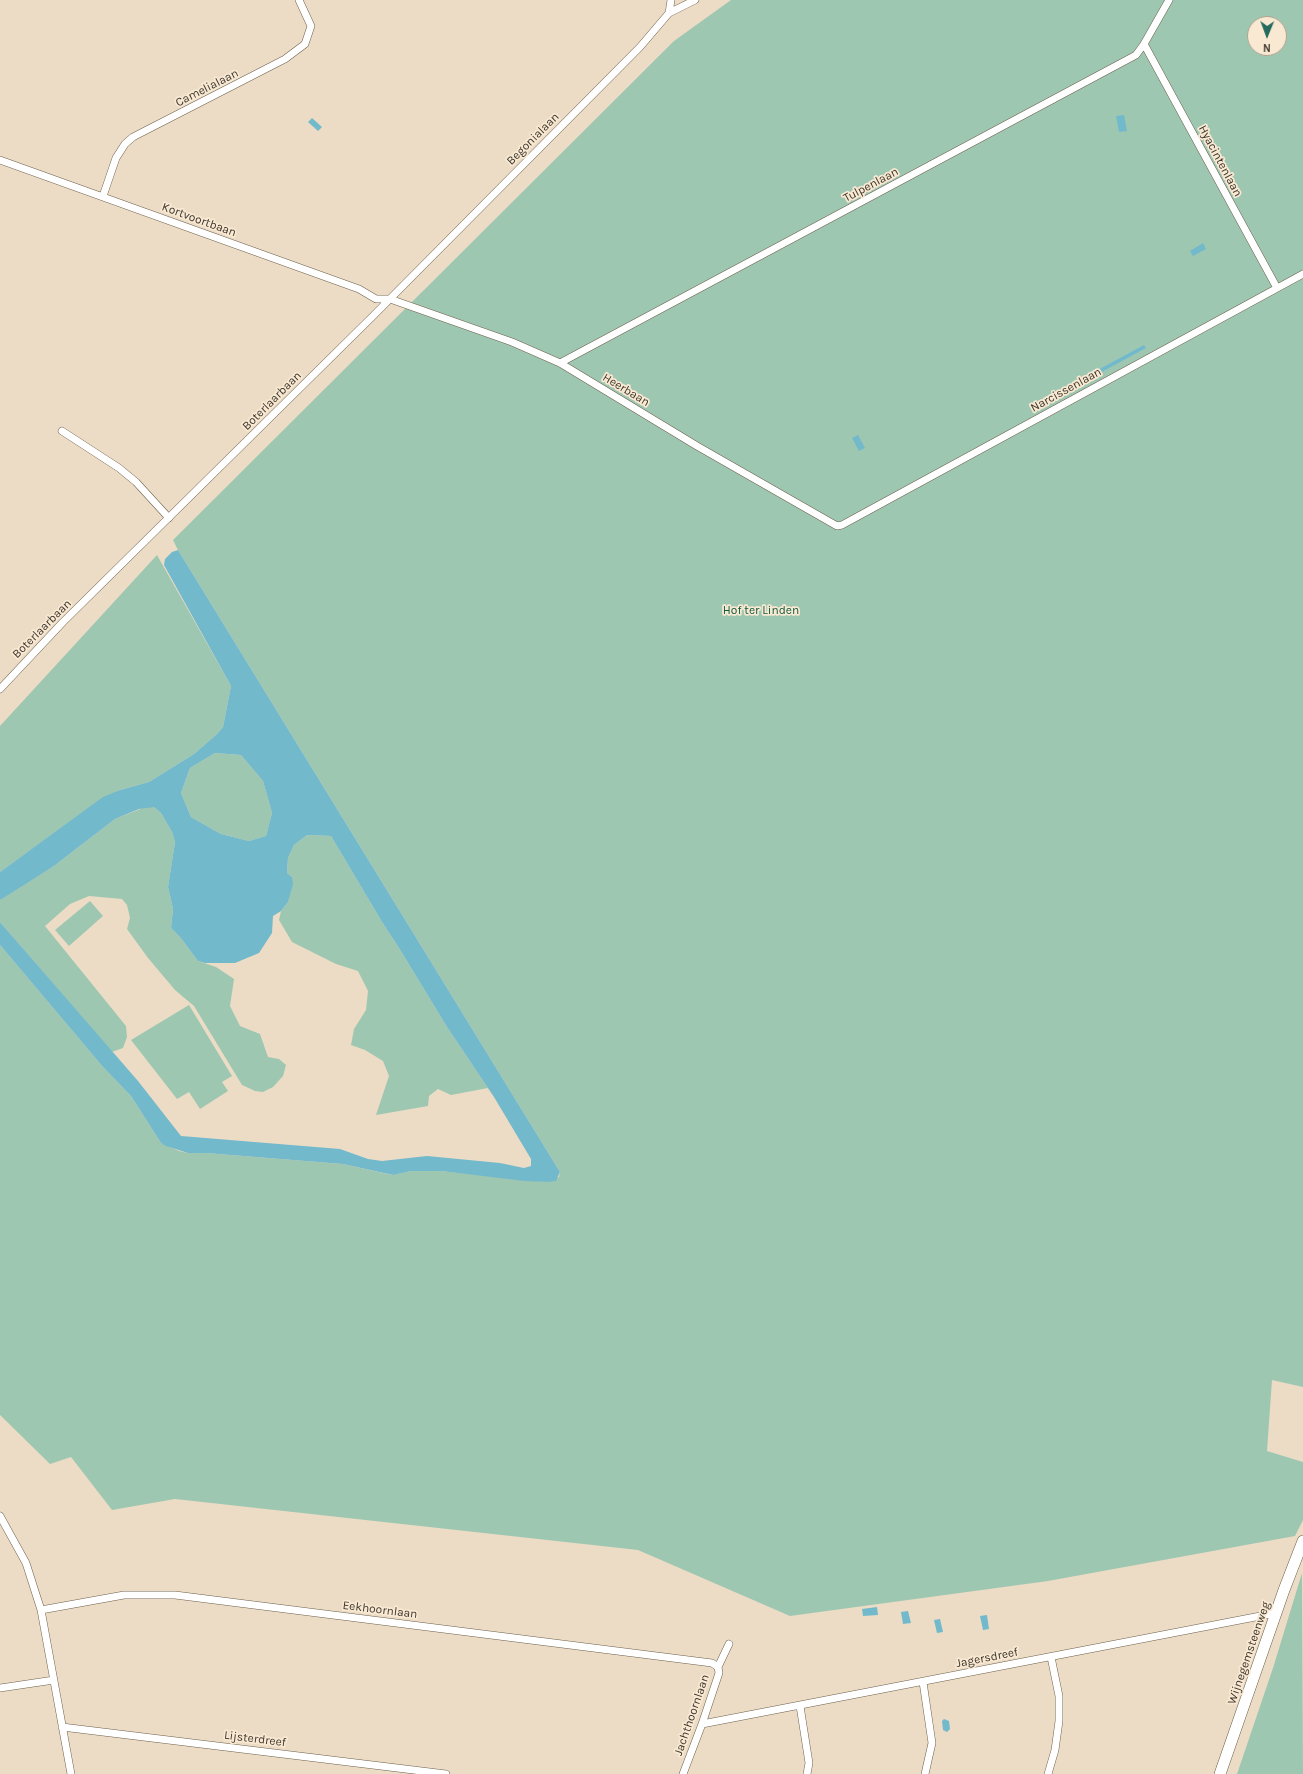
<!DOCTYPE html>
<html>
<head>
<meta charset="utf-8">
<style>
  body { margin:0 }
  #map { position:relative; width:1303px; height:1774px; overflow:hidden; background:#ecdcc5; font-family:Karla,sans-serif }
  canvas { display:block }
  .north { position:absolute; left:1247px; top:16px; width:40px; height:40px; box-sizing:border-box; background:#f9e9d2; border:1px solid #aea290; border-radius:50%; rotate:181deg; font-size:11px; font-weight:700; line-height:16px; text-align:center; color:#3d372e }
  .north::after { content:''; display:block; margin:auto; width:14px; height:18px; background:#256b60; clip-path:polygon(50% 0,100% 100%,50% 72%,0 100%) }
</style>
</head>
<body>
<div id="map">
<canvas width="1303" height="1774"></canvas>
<div class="north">N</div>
</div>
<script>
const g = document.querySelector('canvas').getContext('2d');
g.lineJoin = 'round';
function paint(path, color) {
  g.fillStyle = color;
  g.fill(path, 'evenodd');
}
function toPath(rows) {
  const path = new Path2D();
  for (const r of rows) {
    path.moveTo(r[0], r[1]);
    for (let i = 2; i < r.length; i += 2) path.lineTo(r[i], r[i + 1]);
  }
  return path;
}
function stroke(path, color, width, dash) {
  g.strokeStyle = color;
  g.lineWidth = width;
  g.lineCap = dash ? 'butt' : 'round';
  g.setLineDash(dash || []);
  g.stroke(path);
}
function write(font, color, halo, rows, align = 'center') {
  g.font = font + ' Karla,sans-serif';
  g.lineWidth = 3.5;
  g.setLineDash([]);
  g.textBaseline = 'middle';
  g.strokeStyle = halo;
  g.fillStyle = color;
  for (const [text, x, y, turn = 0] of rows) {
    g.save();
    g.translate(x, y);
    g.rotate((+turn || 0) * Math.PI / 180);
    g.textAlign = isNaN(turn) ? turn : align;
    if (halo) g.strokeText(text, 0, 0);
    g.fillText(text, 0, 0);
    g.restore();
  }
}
const green = toPath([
  [731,0,1303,0,1303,1387,1272,1380,1267,1451,1303,1462,1303,1520,1295,1536,1048,1581,790,1616,638,1550,175,1499,112,1510,71,1457,50,1464,0,1415,0,945,103,1067,131,1096,161,1143,179,1151,188,1153,206,1153,343,1164,392,1175,411,1171,441,1171,547,1182,559,1177,560,1172,178,550,173,540,674,41],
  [1255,24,1279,24,1279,48,1255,48],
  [157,555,231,686,223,727,217,734,194,754,149,782,120,790,82,813,0,872,0,726],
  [215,753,241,755,263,781,272,813,266,836,249,841,221,834,191,817,181,793,190,768],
  [148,806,154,807,161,813,172,832,175,842,168,887,173,909,171,928,180,937,198,961,216,967,234,979,230,1006,240,1026,260,1034,268,1057,279,1059,286,1065,283,1076,273,1087,263,1092,255,1091,242,1085,194,1006,175,990,148,958,127,929,130,918,127,905,122,899,89,896,70,904,45,926,126,1026,127,1037,123,1048,112,1052,0,922,0,900,3,897,54,866,115,819],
  [307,835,331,836,382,922,399,948,447,1027,488,1088,451,1095,438,1089,429,1096,428,1106,376,1115,389,1076,383,1061,365,1050,351,1045,354,1029,366,1010,368,991,358,971,336,964,292,942,279,920,281,911,288,902,292,877,287,873,288,858,294,845],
  [90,901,103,916,69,946,55,930],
  [189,1005,232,1076,222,1082,228,1091,200,1109,189,1092,177,1099,131,1040],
  [1302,1573,1303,1774,1237,1774,1273,1668]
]);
const water = toPath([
  [1124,115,1127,131,1119,132,1116,116],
  [312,118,322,127,318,131,308,122],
  [1203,243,1206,249,1193,256,1190,251],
  [1144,345,1146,348,1085,381,1083,378],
  [858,435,865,448,859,451,852,438],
  [178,550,560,1172,556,1181,547,1182,525,1181,441,1171,411,1171,393,1175,343,1164,206,1153,188,1153,166,1146,161,1143,131,1096,103,1067,0,945,0,922,138,1081,181,1136,340,1149,368,1159,382,1161,427,1156,500,1163,524,1168,531,1166,531,1159,494,1097,447,1027,399,948,382,922,331,836,307,835,294,845,288,858,287,873,292,877,293,884,288,902,281,911,273,916,272,933,259,953,235,963,205,963,198,961,180,937,171,928,173,909,168,887,175,842,172,832,161,813,154,807,139,809,115,819,54,866,0,900,0,872,103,797,120,790,149,782,194,754,217,734,223,727,231,686,164,565,165,559,172,552],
  [215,753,241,755,263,781,272,813,266,836,249,841,221,834,191,817,181,793,190,768],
  [877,1607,878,1615,863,1616,862,1609],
  [908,1611,911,1623,903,1624,901,1612],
  [987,1615,989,1629,983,1630,980,1616],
  [940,1619,943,1632,937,1633,934,1620],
  [944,1719,949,1721,950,1729,947,1732,943,1730,942,1721]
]);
const street = toPath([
  [669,13,671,0],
  [1144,44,1277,288],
  [0,160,359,289,376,299,390,299,512,342,560,363,697,446,837,526,842,525,1303,274],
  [103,196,116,158,125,144,133,137,285,59,305,44,311,26,299,0],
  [560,363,1136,55,1144,44,1169,0],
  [62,431,119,468,136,482,169,518],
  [0,689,63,622,372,317,640,47,669,13,695,0],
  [0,1516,26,1563,41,1610,71,1774],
  [41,1610,124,1595,175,1595,712,1663,718,1667,719,1673,702,1724,683,1774],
  [718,1667,729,1644],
  [923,1682,932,1743,925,1774],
  [0,1688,54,1680],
  [800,1706,809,1763,807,1774],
  [702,1724,1276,1613],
  [62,1727,446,1774],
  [1048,1774,1055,1750,1059,1721,1059,1696,1051,1657]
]);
const secondary = toPath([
  [1220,1774,1284,1590,1303,1541]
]);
const streetNames = [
  ["Camelialaan",207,88,-27],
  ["Begonialaan",533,139,-45],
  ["Hyacintenlaan",1220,161,62],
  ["Tulpenlaan",871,185,-28],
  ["Kortvoortbaan",199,220,20],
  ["Heerbaan",626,390,31],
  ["Narcissenlaan",1066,390,-29],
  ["Boterlaarbaan",272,401,-45],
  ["Boterlaarbaan",42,629,-45],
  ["Eekhoornlaan",380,1610,7],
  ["Wijnegemsteenweg",1249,1653,-71],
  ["Jagersdreef",987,1658,-11],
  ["Jachthoornlaan",692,1715,-71],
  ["Lijsterdreef",255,1739,7]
];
const parkNames = [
  ["Hof ter Linden",761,611]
];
paint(green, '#9ec7b2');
paint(water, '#72b9cc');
stroke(street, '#6d604c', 8);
stroke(secondary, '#6d604c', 12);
stroke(street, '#fff', 7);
stroke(secondary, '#fff', 11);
write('12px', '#3d372e', '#f9e9d2', streetNames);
write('12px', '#0b593e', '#f9e9d2', parkNames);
</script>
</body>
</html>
